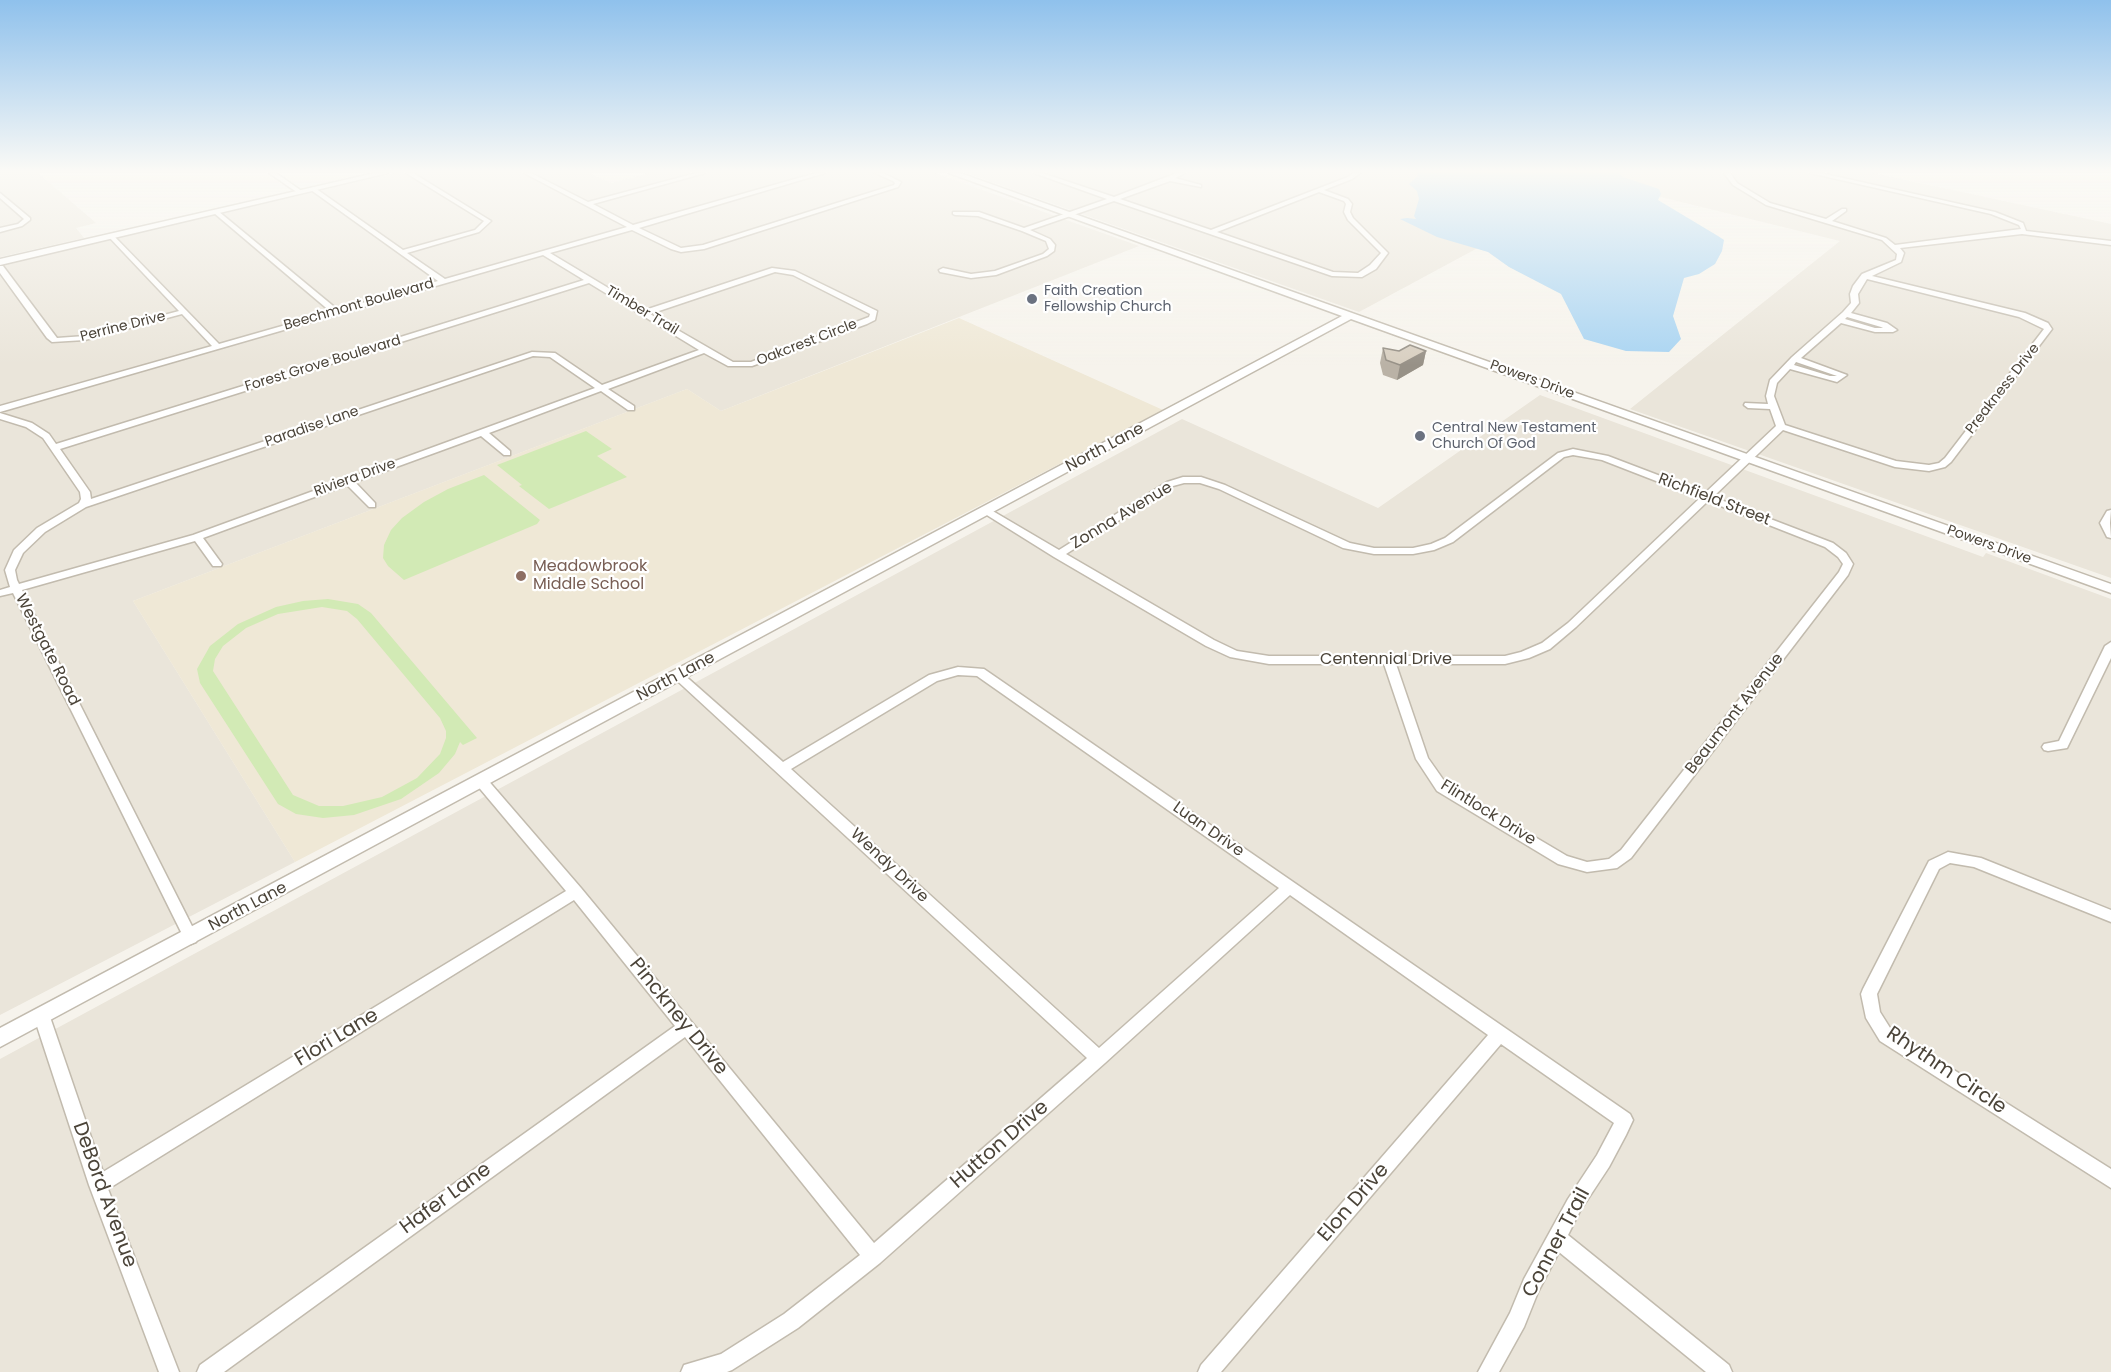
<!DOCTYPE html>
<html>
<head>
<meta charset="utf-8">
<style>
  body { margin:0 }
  canvas { display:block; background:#f6f3ec }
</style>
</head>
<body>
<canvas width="2111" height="1372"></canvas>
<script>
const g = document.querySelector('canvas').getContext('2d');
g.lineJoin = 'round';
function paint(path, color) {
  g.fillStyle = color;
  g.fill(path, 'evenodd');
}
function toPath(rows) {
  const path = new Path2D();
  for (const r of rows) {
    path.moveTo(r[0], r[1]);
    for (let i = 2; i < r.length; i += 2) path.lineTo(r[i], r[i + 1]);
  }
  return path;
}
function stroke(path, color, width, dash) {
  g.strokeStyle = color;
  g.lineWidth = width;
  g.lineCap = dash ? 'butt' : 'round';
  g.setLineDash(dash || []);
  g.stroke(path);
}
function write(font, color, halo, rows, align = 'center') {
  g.font = font + ' Poppins,sans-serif';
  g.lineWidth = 4.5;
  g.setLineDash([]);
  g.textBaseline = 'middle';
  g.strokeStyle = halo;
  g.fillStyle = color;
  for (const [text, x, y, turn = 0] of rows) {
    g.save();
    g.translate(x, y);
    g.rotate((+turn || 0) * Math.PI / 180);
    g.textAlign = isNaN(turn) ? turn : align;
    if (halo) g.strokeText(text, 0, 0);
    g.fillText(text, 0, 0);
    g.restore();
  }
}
const residential = toPath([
  [0,173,38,173,96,223,76,228,84,238,0,257],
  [396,173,589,173,611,183,649,173,935,173,1139,246,721,411,687,389,133,601,295,862,0,1015,0,265],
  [966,173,1873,173,2111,224,2111,578,1630,409,1840,241,1600,182,1359,312],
  [1540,395,1983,557,1986,553,2111,599,2111,1372,0,1372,0,1059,1182,419,1378,508]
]);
const education = toPath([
  [959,318,1163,410,295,862,133,601,687,389,721,411]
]);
const green = toPath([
  [586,431,612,449,597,456,627,477,549,509,519,486,522,485,497,465],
  [484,475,540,520,537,524,404,580,388,566,383,558,384,545,391,530,402,518,424,502,448,489],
  [328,599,358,604,371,613,477,738,463,745,460,742,455,754,439,773,401,799,354,815,323,818,296,814,278,804,200,683,197,669,210,646,238,624,276,607,303,601],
  [322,607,347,611,357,619,440,718,446,731,446,738,440,754,417,778,382,797,343,806,319,806,293,795,213,671,215,659,223,646,246,628,278,614]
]);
const water = toPath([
  [1417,173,1619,173,1623,177,1659,189,1661,194,1658,200,1718,236,1724,240,1722,251,1715,264,1699,274,1684,278,1673,316,1681,339,1669,352,1626,351,1584,339,1561,294,1509,267,1488,252,1437,237,1400,219,1407,218,1416,219,1414,216,1419,199,1417,191,1409,184,1418,176]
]);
const minor = toPath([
  [269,173,276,173,303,192,298,193,269,173],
  [406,173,413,173,491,221,479,232,407,253,445,279,627,227,524,173,531,173,588,202,696,173,705,173,593,204,633,225,816,173,825,173,639,228,681,248,703,245,894,185,895,183,893,181,875,173,883,173,901,182,898,187,704,249,681,252,671,249,632,230,550,253,645,310,772,268,795,271,877,311,875,320,867,324,752,366,728,366,704,353,608,389,634,406,634,410,628,410,601,391,489,433,510,451,510,455,504,455,481,436,355,482,375,503,375,507,369,507,347,485,203,538,222,564,221,566,213,566,195,541,22,590,198,938,196,942,191,944,186,942,13,593,0,596,0,590,10,587,5,570,14,550,37,528,79,503,81,499,80,492,43,438,26,427,0,419,0,413,32,423,49,434,56,444,584,280,543,255,0,412,0,406,212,346,182,314,85,340,52,342,47,338,0,273,0,266,3,266,57,338,85,336,179,311,108,236,113,235,219,344,331,312,214,213,214,211,218,211,338,310,438,281,311,190,311,188,315,188,403,250,475,230,484,221,406,173],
  [775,272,793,275,870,314,869,317,751,362,733,362,650,314,775,272],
  [589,283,699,350,602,385,555,353,532,352,91,499,90,492,60,449,589,283],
  [533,356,550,357,595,388,193,535,19,584,17,580,15,570,23,553,45,532,86,507,533,356],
  [1034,173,1042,173,1114,197,1177,173,1185,173,1175,178,1201,185,1201,187,1170,181,1120,199,1211,230,1348,177,1353,173,1360,173,1352,179,1324,190,1348,199,1352,204,1350,212,1353,218,1388,253,1376,269,1362,277,1332,276,1114,201,1030,230,1050,239,1055,245,1054,251,1047,256,996,275,971,278,940,272,939,270,943,268,971,274,995,271,1043,254,1049,249,1046,241,1022,231,978,216,955,215,953,214,953,212,979,212,1024,228,1107,199,1034,173],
  [1319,192,1344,201,1346,204,1344,212,1348,220,1381,253,1370,265,1358,273,1333,272,1217,232,1319,192],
  [1724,173,1730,173,1737,183,1770,203,1826,219,1842,209,1846,209,1846,211,1832,221,1886,238,1895,245,2021,229,2019,225,1991,214,1810,173,1821,173,1995,212,2023,223,2026,231,2111,241,2111,245,2022,234,1900,248,1904,253,1901,262,1872,276,2025,313,2048,323,2052,329,1951,462,1945,467,1929,471,1895,467,1783,430,1713,497,1833,543,1846,553,1853,564,1848,575,1631,858,1617,868,1587,872,1558,864,1437,791,1416,759,1384,664,1269,664,1230,657,1206,646,1054,557,982,512,987,509,991,510,1059,550,1167,482,1183,477,1201,477,1225,485,1350,543,1374,548,1413,548,1431,544,1445,538,1558,453,1573,449,1608,456,1705,493,1776,426,1770,409,1748,408,1744,405,1745,403,1768,404,1766,396,1770,380,1792,357,1843,312,1851,303,1850,294,1853,286,1862,274,1896,260,1897,254,1882,240,1766,205,1733,185,1724,173],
  [1867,279,2019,317,2044,329,1945,458,1939,463,1929,465,1896,461,1785,425,1774,396,1777,383,1790,369,1837,382,1847,375,1801,358,1841,323,1875,332,1893,332,1897,330,1887,323,1851,313,1859,303,1858,294,1867,279],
  [1847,317,1881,327,1883,328,1875,328,1845,319,1847,317],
  [1796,362,1837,376,1830,376,1794,365,1796,362],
  [1573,455,1602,460,1700,498,1568,623,1542,643,1521,652,1505,656,1269,656,1237,651,1214,640,1066,554,1173,486,1184,483,1200,483,1219,489,1343,548,1374,554,1413,554,1434,550,1453,542,1564,457,1573,455],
  [1708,501,1825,547,1838,557,1843,564,1839,572,1621,850,1609,859,1587,862,1567,856,1447,785,1428,758,1396,664,1505,664,1529,658,1550,649,1576,627,1708,501],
  [0,193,30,218,30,220,22,226,0,232,0,228,18,224,24,219,0,198,0,193],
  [2111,510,2110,523,2111,538,2107,537,2100,523,2107,511,2111,510],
  [2111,642,2111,658,2067,748,2048,751,2044,750,2042,747,2044,744,2059,741,2105,646,2111,642],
  [958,667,984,669,1630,1114,1633,1120,1626,1135,1609,1167,1580,1211,1568,1235,1729,1365,1732,1372,1706,1372,1559,1252,1538,1292,1524,1327,1499,1372,1478,1372,1510,1313,1524,1279,1568,1199,1597,1155,1614,1123,1501,1044,1221,1372,1198,1372,1201,1365,1488,1035,1290,895,1105,1063,880,1263,798,1328,732,1370,727,1372,681,1372,684,1365,721,1354,784,1314,860,1255,685,1037,224,1372,197,1372,200,1365,675,1026,574,900,108,1189,179,1372,159,1372,89,1185,34,1017,36,1012,42,1010,48,1012,50,1017,103,1172,566,891,476,784,474,781,476,778,486,778,581,888,874,1243,1087,1058,672,676,678,672,682,673,783,762,929,675,958,667],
  [958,675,977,676,1279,888,1099,1048,791,769,937,681,958,675],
  [1948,852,1981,858,2111,910,2111,922,1974,867,1950,863,1939,869,1877,994,1880,1012,1892,1031,2111,1169,2111,1188,1880,1041,1866,1018,1861,994,1863,989,1929,861,1948,852]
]);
const tertiary = toPath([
  [375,173,388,173,0,265,0,259,375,173],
  [949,173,960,173,2111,584,2111,593,1351,319,0,1047,0,1028,1342,316,949,173]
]);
const wall = toPath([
  [1383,348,1399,351,1426,351,1423,365,1397,380,1383,375,1380,363]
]);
const shadedWall = toPath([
  [1426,351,1423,365,1397,380,1400,365]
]);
const building = toPath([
  [1410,345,1426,351,1400,365,1386,360,1383,348,1399,351,1410,345]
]);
const markers = [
  [1032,299,6,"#6b7280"],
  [1420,436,6,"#6b7280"],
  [521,576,6,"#8d6e63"]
];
const farWorshipnames = [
  ["Faith Creation",1044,291],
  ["Fellowship Church",1044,307],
  ["Central New Testament",1432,428],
  ["Church Of God",1432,444]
];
const farStreetnames = [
  ["Beechmont Boulevard",359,305,-16],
  ["Timber Trail",642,311,31],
  ["Perrine Drive",123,327,-14],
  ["Oakcrest Circle",807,343,-21],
  ["Forest Grove Boulevard",323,364,-17],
  ["Powers Drive",1532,380,20],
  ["Preakness Drive",2003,389,-52],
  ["Paradise Lane",312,427,-19],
  ["Riviera Drive",355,478,-20],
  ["Powers Drive",1989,545,20]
];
const streetNames = [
  ["North Lane",1105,448,-28],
  ["Richfield Street",1714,500,21],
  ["Zonna Avenue",1122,516,-31],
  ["Westgate Road",47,650,63],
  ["Centennial Drive",1386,660],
  ["North Lane",676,677,-28],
  ["Beaumont Avenue",1735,714,-52],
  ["Flintlock Drive",1488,813,32],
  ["Luan Drive",1208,830,35],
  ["Wendy Drive",889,866,43],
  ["North Lane",248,907,-28]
];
const educationNames = [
  ["Meadowbrook",533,567],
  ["Middle School",533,585]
];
const nearStreetnames = [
  ["Pinckney Drive",678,1017,51],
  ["Flori Lane",337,1038,-31],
  ["Rhythm Circle",1946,1071,34],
  ["Hutton Drive",1000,1145,-41],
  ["DeBord Avenue",104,1195,70],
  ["Hafer Lane",446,1199,-36],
  ["Elon Drive",1354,1203,-49],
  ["Conner Trail",1557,1243,-62]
];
paint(residential, '#eae5da');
paint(education, '#efe8d6');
paint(green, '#d2eab5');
paint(water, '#a9d4f2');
stroke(minor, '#c2bbae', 3);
stroke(tertiary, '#c2bbae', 3);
paint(minor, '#fff');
paint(tertiary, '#fff');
paint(wall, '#bab2a6');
paint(shadedWall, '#979187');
paint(building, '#d8cfc1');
stroke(building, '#979187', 1.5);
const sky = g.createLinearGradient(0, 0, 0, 365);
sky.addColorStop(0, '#8fc1ec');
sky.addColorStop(0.47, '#fbfaf6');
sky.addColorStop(1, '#fbfaf600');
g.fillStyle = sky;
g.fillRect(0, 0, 2111, 365);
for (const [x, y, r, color] of markers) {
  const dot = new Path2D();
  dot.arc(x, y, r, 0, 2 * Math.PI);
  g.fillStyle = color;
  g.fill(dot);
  stroke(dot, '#fff', 2);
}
write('14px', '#5b616d', '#fff', farWorshipnames, 'left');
write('14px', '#4b4439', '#fff', farStreetnames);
write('16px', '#4b4439', '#fff', streetNames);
write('16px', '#785e54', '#fff', educationNames, 'left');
write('20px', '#4b4439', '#fff', nearStreetnames);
</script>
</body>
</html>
